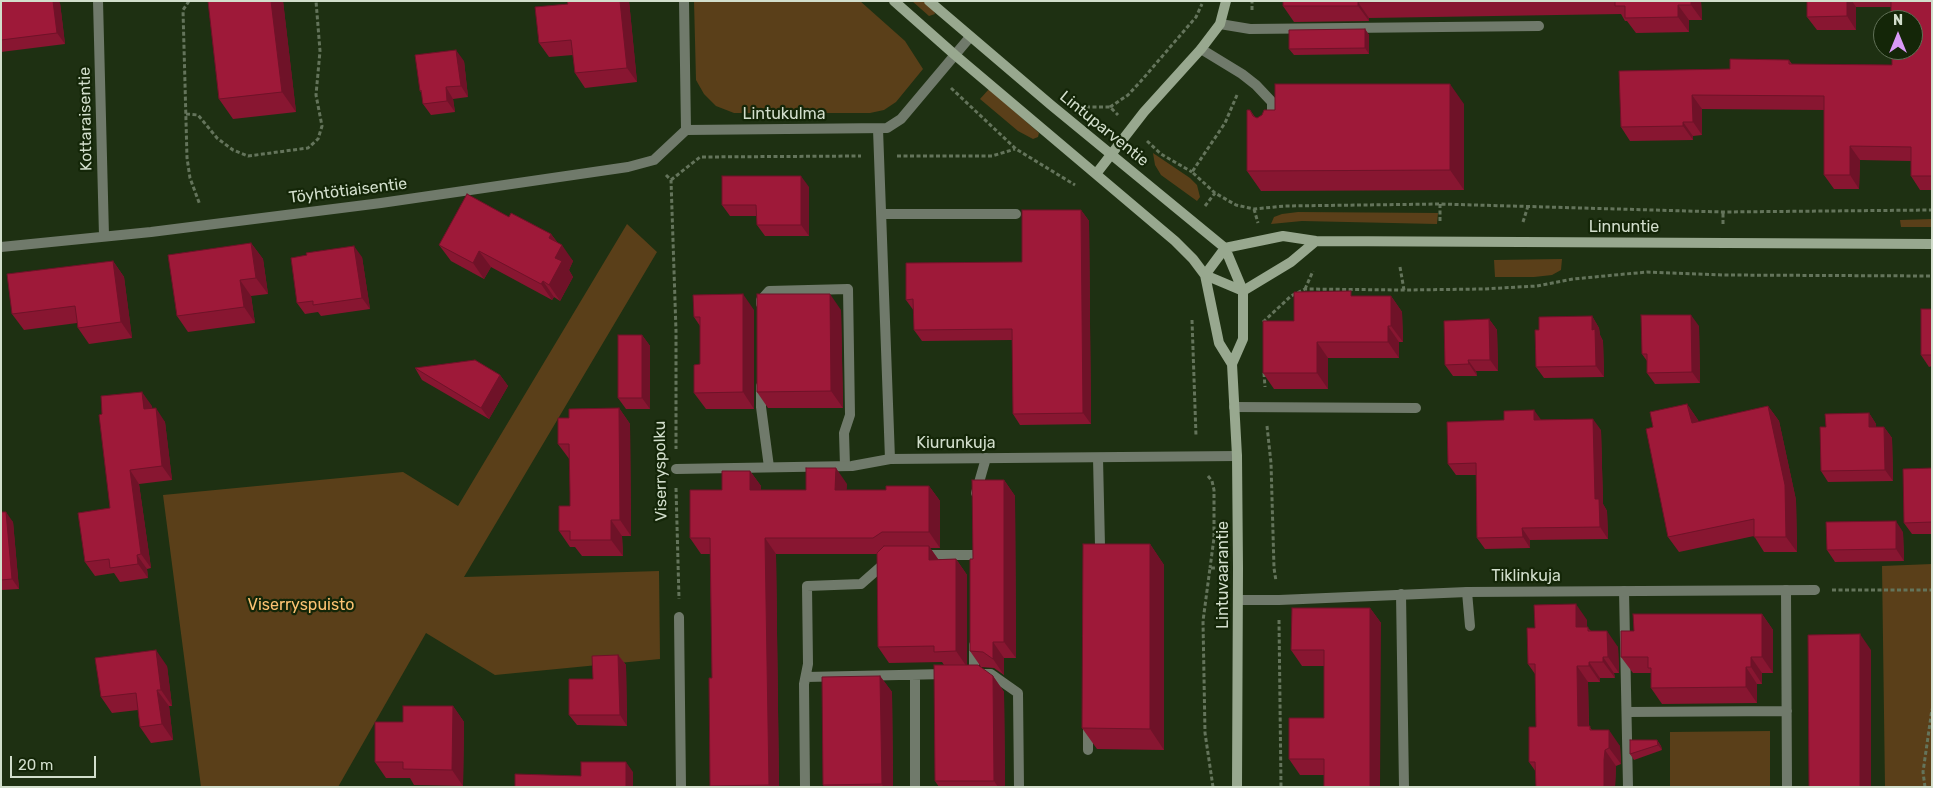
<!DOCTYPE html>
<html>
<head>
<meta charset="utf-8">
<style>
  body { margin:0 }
  #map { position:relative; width:1933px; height:788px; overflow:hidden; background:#1e3012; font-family:Rubik,sans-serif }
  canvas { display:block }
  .frame { position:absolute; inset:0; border:2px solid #d2decc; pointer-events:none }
  .north { position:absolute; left:1873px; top:10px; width:50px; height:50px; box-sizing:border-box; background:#142608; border:1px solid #607056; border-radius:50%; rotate:0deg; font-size:14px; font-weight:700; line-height:20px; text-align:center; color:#d2decc }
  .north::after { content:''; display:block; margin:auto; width:18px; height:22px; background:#d99af7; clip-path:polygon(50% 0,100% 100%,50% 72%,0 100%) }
  .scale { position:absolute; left:10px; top:756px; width:86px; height:22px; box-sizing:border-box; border:2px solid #d2decc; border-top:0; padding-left:6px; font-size:15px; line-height:18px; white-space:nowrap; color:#d2decc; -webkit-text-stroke:4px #142608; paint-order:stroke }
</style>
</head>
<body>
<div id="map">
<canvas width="1933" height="788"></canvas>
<div class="frame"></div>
<div class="north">N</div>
<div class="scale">20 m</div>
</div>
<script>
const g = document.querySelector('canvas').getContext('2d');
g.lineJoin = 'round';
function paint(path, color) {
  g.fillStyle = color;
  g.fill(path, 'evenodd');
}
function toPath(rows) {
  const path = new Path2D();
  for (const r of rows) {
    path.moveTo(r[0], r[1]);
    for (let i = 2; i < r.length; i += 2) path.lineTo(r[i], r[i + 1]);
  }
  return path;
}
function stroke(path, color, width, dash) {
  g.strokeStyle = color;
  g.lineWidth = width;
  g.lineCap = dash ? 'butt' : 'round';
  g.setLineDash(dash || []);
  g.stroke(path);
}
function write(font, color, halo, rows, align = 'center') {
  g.font = font + ' Rubik,sans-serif';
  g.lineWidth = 4.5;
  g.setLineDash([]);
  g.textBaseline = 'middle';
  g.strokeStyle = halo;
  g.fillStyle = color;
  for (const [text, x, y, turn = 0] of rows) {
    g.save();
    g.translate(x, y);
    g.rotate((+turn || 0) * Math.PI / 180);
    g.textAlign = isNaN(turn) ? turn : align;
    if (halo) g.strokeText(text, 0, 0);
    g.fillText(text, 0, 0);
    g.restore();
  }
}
const green = toPath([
  [694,1,860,1,905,41,923,69,896,102,884,110,870,113,734,113,716,106,704,94,696,80],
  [912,1,923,1,934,11,935,14,929,16],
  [989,89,1039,133,1038,137,1033,139,1018,131,980,99],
  [1153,153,1190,178,1197,185,1200,197,1197,201,1161,175,1155,165],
  [1298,212,1438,213,1437,224,1302,221,1271,224,1274,217,1282,214],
  [1932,219,1932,227,1901,227,1900,220],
  [627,224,657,252,464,577,659,571,660,659,495,675,426,633,338,787,201,787,163,495,403,472,458,506],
  [1562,259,1561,270,1552,275,1534,277,1495,277,1494,260],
  [1932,564,1932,787,1885,787,1882,566],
  [1770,731,1770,787,1670,787,1670,732]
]);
const path = toPath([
  [189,1,183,10,187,158,190,178,200,205],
  [1252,10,1252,1],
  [951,88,1016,149,1075,185],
  [1237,95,1225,123,1192,172,1215,193,1236,205,1254,209,1285,206,1440,204,1723,212,1932,210],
  [1086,107,1110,107,1118,115],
  [1110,107,1128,95,1141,81,1196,17,1202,4],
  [186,114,198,115,217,138,233,150,248,156,308,148,318,139,322,126,316,95,320,51,316,1],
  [1147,141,1161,154,1192,172],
  [897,156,992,156,1015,149],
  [666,175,671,180,676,331,676,449],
  [671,180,700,157,861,156],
  [1440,204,1440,222],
  [1205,206,1215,193],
  [1254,209,1258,223],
  [1523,222,1528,206],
  [1723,224,1723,212],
  [1400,267,1404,290],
  [1305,289,1313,271],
  [1192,320,1196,436],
  [1263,322,1291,296,1305,289,1404,290,1483,289,1537,286,1573,279,1647,272,1722,275,1932,276],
  [1264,373,1265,387],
  [1267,426,1271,463,1274,568,1276,581],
  [1208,476,1212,481,1214,490,1214,538,1210,568],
  [676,488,679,599],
  [1832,590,1932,590],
  [1279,620,1281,787],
  [1213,787,1205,733,1203,621,1210,568,1218,568],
  [1925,787,1923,772,1932,709]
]);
const lane = toPath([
  [1220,24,1250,29,1539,26],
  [1201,49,1242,74,1256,85,1272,102,1272,122],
  [878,129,890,459],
  [881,214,1016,214],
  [761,304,761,300,769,291,848,289,850,415,844,433,845,466],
  [761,386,761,407,769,467],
  [1234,407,1416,408],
  [976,493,986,458],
  [923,555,973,555],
  [1094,555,1100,546,1098,458],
  [1786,590,1787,787],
  [1624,591,1628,787],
  [1467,592,1470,626],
  [1401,594,1404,787],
  [971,674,974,674,974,645],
  [978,674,991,674,1018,693,1019,787],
  [915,675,915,787],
  [806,677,946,674],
  [1627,712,1787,711],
  [1088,723,1088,750],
  [805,787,804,684,808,664,807,586,861,584,886,562]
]);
const street = toPath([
  [98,1,104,236],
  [684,1,686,130],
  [686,130,887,128,901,119,970,37],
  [1,247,151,232,381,203,628,167,654,160,686,130],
  [676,469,852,466,890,459,1237,456],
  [1238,600,1279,600,1467,592,1815,590],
  [679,617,681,787]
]);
const secondary = toPath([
  [894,1,955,55,1175,241,1193,259,1205,275,1219,343,1232,364],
  [929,1,1051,105,1225,248,1243,291,1243,339,1232,364,1237,456,1238,568,1237,787],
  [1096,174,1144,112,1201,49,1220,24,1226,1],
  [1205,275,1225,248,1283,236,1316,241,1932,244],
  [1205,275,1243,291],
  [1243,291,1291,262,1316,241]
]);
const wall = toPath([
  [1,1,60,3,65,44,1,52],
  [208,1,283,1,296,112,233,119,219,99],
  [567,1,629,1,637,82,585,88,575,73,573,55,549,57,539,43,568,4],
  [1283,1,1701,1,1702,20,1689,20,1689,32,1636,33,1627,21,1625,21,1621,14,1369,18,1369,21,1294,22,1283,6],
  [1807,1,1932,1,1932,190,1920,190,1911,176,1911,161,1860,160,1859,189,1834,189,1824,175,1824,110,1702,109,1702,135,1693,136,1693,140,1630,141,1621,127,1730,69,1789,60,1792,64,1892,65,1891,7,1856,7,1856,30,1817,30,1807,17],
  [1365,29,1369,35,1369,54,1294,55,1289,49],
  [464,61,468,97,453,99,455,112,431,115,423,104,422,94,420,91],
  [1464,104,1464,190,1261,191,1247,171,1250,110,1255,117,1257,118],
  [809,187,809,236,765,236,757,225,757,216,730,216,722,205],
  [1081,210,1089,221,1091,424,1020,425,1013,414,1012,340,922,341,914,330,914,311,906,300,1022,262],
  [509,217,551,234,557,242,573,261,569,270,573,277,560,301,554,297,552,300,491,267,484,279,451,261,439,245],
  [251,243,263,259,268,294,251,296,255,323,188,332,177,316],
  [307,255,362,257,370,309,321,316,318,312,305,314,297,303],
  [113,261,124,277,132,338,89,344,78,328,77,323,24,330,12,314],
  [1355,296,1391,296,1402,312,1403,342,1399,342,1399,358,1328,358,1328,389,1274,389,1263,373,1294,321],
  [1932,309,1932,366,1929,367,1921,355],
  [754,310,754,409,706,409,694,393,700,364,700,326,694,317],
  [841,310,843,408,768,408,757,392],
  [1592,316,1599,328,1600,335,1603,341,1604,377,1544,378,1536,367,1539,330],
  [1489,319,1497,330,1498,371,1476,371,1477,376,1453,376,1445,365],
  [1699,326,1700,383,1655,384,1647,373,1647,361,1642,354],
  [642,335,650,346,650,409,626,409,618,398],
  [415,368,500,375,508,386,489,419,422,380],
  [1687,404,1698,420,1699,422,1768,406,1779,421,1796,500,1797,552,1764,552,1754,536,1679,552,1668,537,1653,427],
  [152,406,152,409,165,422,172,480,139,484,151,568,147,569,148,578,120,582,114,573,95,576,85,562,110,508],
  [619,408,630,424,631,536,622,536,623,556,582,556,575,547,570,547,559,531,570,506,570,460,558,444,569,418],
  [1869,413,1876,424,1876,427,1884,427,1892,438,1893,481,1828,482,1821,471,1826,427],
  [1541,420,1601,430,1603,504,1607,511,1608,539,1530,540,1530,548,1485,549,1477,538,1476,475,1456,475,1448,464],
  [1932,468,1932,534,1912,534,1904,523],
  [750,471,761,486,761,490,806,490,847,484,846,490,886,490,929,486,940,501,940,548,930,548,938,559,956,559,967,575,967,665,993,676,1004,692,1005,787,939,787,935,781,944,665,942,662,889,663,878,647,877,554,776,554,779,787,711,787,712,678,710,554,701,554,690,538,722,490],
  [1004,480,1015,496,1016,658,1004,658,1004,675,994,668,981,667,970,651,973,559],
  [1,512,13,522,19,589,1,590],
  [1903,532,1904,561,1835,562,1827,550],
  [1150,544,1164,565,1164,750,1097,749,1082,728],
  [1370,608,1381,623,1324,775,1300,775,1289,759,1324,718,1324,666,1302,666,1291,650],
  [1762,614,1773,630,1773,673,1762,673,1762,684,1757,684,1757,703,1662,704,1651,688,1651,673,1633,673,1621,657,1634,631],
  [1587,620,1587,627,1591,631,1618,647,1619,673,1614,673,1615,678,1600,678,1600,682,1588,682,1589,726,1592,730,1620,746,1621,764,1616,766,1615,787,1536,772,1529,762,1536,727,1535,674,1528,664,1535,628],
  [618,655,626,665,627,726,577,725,569,715,593,679],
  [167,666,172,706,169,706,173,740,151,743,140,727,138,710,112,713,101,697],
  [880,676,892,692,893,787,825,787,823,785],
  [453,706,464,722,463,786,414,785,410,778,386,778,375,762,403,722],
  [1657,740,1661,746,1662,750,1634,760,1630,754]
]);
const shadedWall = toPath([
  [53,1,59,1,60,3,65,44,57,33],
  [271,1,283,1,296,112,282,92],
  [620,1,629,1,637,82,627,68],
  [1691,1,1701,1,1702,20,1691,5],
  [1847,1,1852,1,1856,7,1856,30,1847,16],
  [1358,2,1369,18,1369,21,1358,6],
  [1678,5,1689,20,1689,32,1678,17],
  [1365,29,1369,35,1369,54,1365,48],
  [456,50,464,61,468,97,461,86],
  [1450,84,1464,104,1464,190,1450,170],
  [446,87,453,99,455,112,447,101],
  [1692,95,1702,109,1702,135,1693,122],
  [1683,122,1693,136,1693,140,1683,126],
  [1850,146,1860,160,1859,189,1850,175],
  [801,176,809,187,809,236,801,225],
  [1081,210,1089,221,1091,424,1083,413],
  [551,234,561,247,562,245,573,261,569,270,573,277,560,301,549,285,555,258,549,238],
  [251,243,263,259,268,294,256,278],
  [354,246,362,257,370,309,362,298],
  [479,251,491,267,484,279,473,263],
  [113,261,124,277,132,338,121,322],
  [240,280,251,296,255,323,244,307],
  [543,281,554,297,552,300,541,284],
  [743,294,754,310,754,409,743,392],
  [830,294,841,310,843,408,831,391],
  [1391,296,1402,312,1403,342,1391,326],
  [1691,315,1699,326,1700,383,1692,372],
  [1592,316,1599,328,1600,335,1603,341,1604,377,1596,366,1592,330],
  [1489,319,1497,330,1498,371,1490,360],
  [1388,326,1399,342,1399,358,1388,342],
  [642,335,650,346,650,409,642,398],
  [1317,342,1328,358,1328,389,1317,373],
  [1468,360,1476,371,1477,376,1469,364],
  [500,375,508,386,489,419,481,408],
  [142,392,152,406,154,423,144,409],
  [1687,404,1698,420,1702,438,1692,423],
  [1768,406,1779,421,1796,500,1797,552,1786,537],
  [156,408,165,422,172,480,162,466],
  [619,408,630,424,631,536,620,520],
  [1534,410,1542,421,1534,420],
  [1869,413,1876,424,1877,438,1869,427],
  [1593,419,1601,430,1603,504,1607,511,1608,539,1600,527,1595,499],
  [1884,427,1892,438,1893,481,1885,470],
  [836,468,847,484,846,505,835,490],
  [130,470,139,484,151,568,141,554],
  [750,471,761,486,761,506,750,490],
  [1004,480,1015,496,1016,658,1004,642],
  [929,486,940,501,940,548,929,532],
  [6,512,13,522,19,589,12,579],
  [611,520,622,536,623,556,611,540],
  [1896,521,1903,532,1904,561,1896,549],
  [1522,528,1530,540,1530,548,1523,537],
  [765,538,776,554,779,787,770,787,769,785],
  [1150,544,1164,565,1164,750,1150,729],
  [929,546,940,562,929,560],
  [137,555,147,569,148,578,138,564],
  [956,559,967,575,967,667,956,651],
  [1576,604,1587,620,1587,644,1576,627],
  [1370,608,1381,623,1380,787,1370,787],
  [1762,614,1773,630,1773,673,1762,657],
  [1607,631,1618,647,1619,673,1608,657],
  [1860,634,1871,650,1871,787,1860,787],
  [993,642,1004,658,1004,675,993,659],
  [156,650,167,666,172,706,161,690],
  [618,655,626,665,627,726,620,715],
  [1603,657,1614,673,1615,678,1603,662],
  [1751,657,1762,673,1762,684,1751,667],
  [1589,662,1600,678,1600,682,1589,666],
  [1577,666,1588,682,1589,742,1578,726],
  [1746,667,1757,684,1757,703,1746,687],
  [880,676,892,692,893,787,883,787,882,784],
  [993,676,1004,692,1005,787,998,787,994,781],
  [157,690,169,706,173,740,162,724],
  [453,706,464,722,463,786,452,770],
  [1609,730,1620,746,1621,764,1609,748],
  [1657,740,1661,746,1662,750,1658,745],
  [1605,750,1616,766,1615,787,1604,787,1604,760],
  [626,762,633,772,633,787,626,787]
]);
const building = toPath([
  [1,1,53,1,57,33,1,40,1,1],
  [208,1,271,1,282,92,219,99,208,1],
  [567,1,620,1,627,68,575,73,571,40,539,43,535,7,568,4,567,1],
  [1283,1,1443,1,1358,2,1358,6,1283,6,1283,1],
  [1615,1,1691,1,1691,5,1678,5,1678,17,1625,18,1625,6,1615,6,1615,1],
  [1807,1,1847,1,1847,16,1807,17,1807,1],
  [1891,1,1932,1,1932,176,1911,176,1911,147,1850,146,1850,175,1824,175,1824,96,1692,95,1693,122,1683,122,1683,126,1621,127,1619,71,1730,69,1730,59,1789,60,1789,64,1892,65,1892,50,1913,50,1913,20,1891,20,1891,1],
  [1365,29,1365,48,1289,49,1289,30,1365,29],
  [456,50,461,86,446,87,447,101,423,104,421,90,420,91,415,55,456,50],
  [1275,84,1450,84,1450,170,1247,171,1247,110,1250,110,1253,116,1257,118,1262,115,1264,110,1275,110,1275,84],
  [722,176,801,176,801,225,757,225,756,205,722,205,722,176],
  [467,194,509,217,511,213,551,234,549,238,562,245,555,258,562,261,549,285,543,281,541,284,479,251,473,263,439,245,467,194],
  [1022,210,1081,210,1083,413,1013,414,1012,329,914,330,913,299,906,300,906,263,1022,262,1022,210],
  [251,243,256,278,240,280,244,307,177,316,168,255,251,243],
  [354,246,362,298,313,305,313,301,297,303,291,258,307,255,306,253,354,246],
  [113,261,121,322,78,328,75,306,12,314,7,274,113,261],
  [1351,291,1351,296,1391,296,1391,326,1388,326,1388,342,1317,342,1317,373,1263,373,1263,321,1294,321,1294,292,1351,291],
  [743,294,743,392,694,393,694,365,700,364,700,317,694,317,693,295,743,294],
  [757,294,830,294,831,391,757,392,757,294],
  [1921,309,1932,309,1932,355,1921,355,1921,309],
  [1641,315,1691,315,1692,372,1647,373,1647,354,1642,354,1641,315],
  [1592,316,1592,330,1595,329,1596,366,1536,367,1535,330,1539,330,1539,317,1592,316],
  [1489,319,1490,360,1468,360,1469,364,1445,365,1444,321,1489,319],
  [618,335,642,335,642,398,618,398,618,335],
  [475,360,500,375,481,408,415,368,475,360],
  [142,392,144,409,156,408,162,466,130,470,141,554,137,555,138,564,110,568,109,559,85,562,78,513,110,508,99,415,102,414,101,396,142,392],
  [1687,404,1692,423,1768,406,1785,485,1786,537,1754,537,1754,519,1668,537,1646,429,1653,427,1650,412,1687,404],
  [619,408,620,520,611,520,611,540,570,540,570,531,559,531,559,506,570,506,570,494,569,444,558,444,558,418,569,418,569,409,619,408],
  [1534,410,1534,420,1593,419,1595,499,1599,499,1600,527,1522,528,1523,537,1477,538,1476,463,1448,464,1447,422,1504,420,1504,411,1534,410],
  [1869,413,1869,427,1884,427,1885,470,1821,471,1820,427,1826,427,1825,414,1869,413],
  [806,468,836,468,835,490,886,490,886,486,929,486,929,532,882,532,873,538,765,538,769,785,710,786,709,678,712,678,710,538,690,538,690,490,722,490,722,471,750,471,750,490,806,490,806,468],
  [1932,468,1932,522,1904,523,1903,469,1932,468],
  [972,480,1004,480,1004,642,993,642,993,659,983,652,970,651,970,559,973,559,972,480],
  [1,512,6,512,12,579,1,580,1,512],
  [1896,521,1896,549,1827,550,1826,522,1896,521],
  [1083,544,1150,544,1150,729,1082,728,1083,544],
  [884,546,929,546,929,560,956,559,956,651,934,652,934,646,878,647,877,553,884,546],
  [1576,604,1576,627,1588,627,1588,631,1607,631,1608,657,1603,657,1603,662,1589,662,1589,666,1577,666,1578,726,1590,726,1590,730,1609,730,1609,748,1605,750,1604,760,1604,787,1536,787,1535,762,1529,762,1529,727,1536,727,1535,664,1528,664,1527,628,1535,628,1534,605,1576,604],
  [1292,608,1370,608,1370,787,1324,787,1324,759,1289,759,1289,718,1324,718,1324,650,1291,650,1292,608],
  [1633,614,1762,614,1762,657,1751,657,1751,667,1746,667,1746,687,1651,688,1651,668,1648,668,1648,657,1621,657,1621,631,1634,631,1633,614],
  [1860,634,1860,787,1809,787,1808,635,1860,634],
  [156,650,161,690,157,690,162,724,140,727,136,693,101,697,95,658,156,650],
  [618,655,620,715,569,715,569,679,593,679,592,656,618,655],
  [934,665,978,665,993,676,994,781,935,781,934,665],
  [880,676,882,784,823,785,822,677,880,676],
  [403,706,453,706,452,770,403,769,403,762,375,762,375,722,403,722,403,706],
  [1630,740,1657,740,1658,745,1630,754,1630,740],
  [581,762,626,762,626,787,515,787,515,774,581,776,581,762]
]);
const streetNames = [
  ["Lintukulma",784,114],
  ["Kottaraisentie",86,119,-91],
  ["Lintuparventie",1104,129,39],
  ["Töyhtötiaisentie",348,191,-7],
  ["Linnuntie",1624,227],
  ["Kiurunkuja",956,443],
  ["Viserryspolku",661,471,-91],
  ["Lintuvaarantie",1223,575,-90],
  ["Tiklinkuja",1526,576]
];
const parkNames = [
  ["Viserryspuisto",301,605]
];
paint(green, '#5a3f19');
stroke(path, '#64745b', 3, [4, 2.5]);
stroke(lane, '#707a6b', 10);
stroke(street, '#707a6b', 10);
stroke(secondary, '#98a88f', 10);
paint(wall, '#881631');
paint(shadedWall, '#6f1228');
paint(building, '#9e1939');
stroke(building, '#6f1228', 1);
write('16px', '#d2decc', '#142608', streetNames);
write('16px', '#fbc272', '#142608', parkNames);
</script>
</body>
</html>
